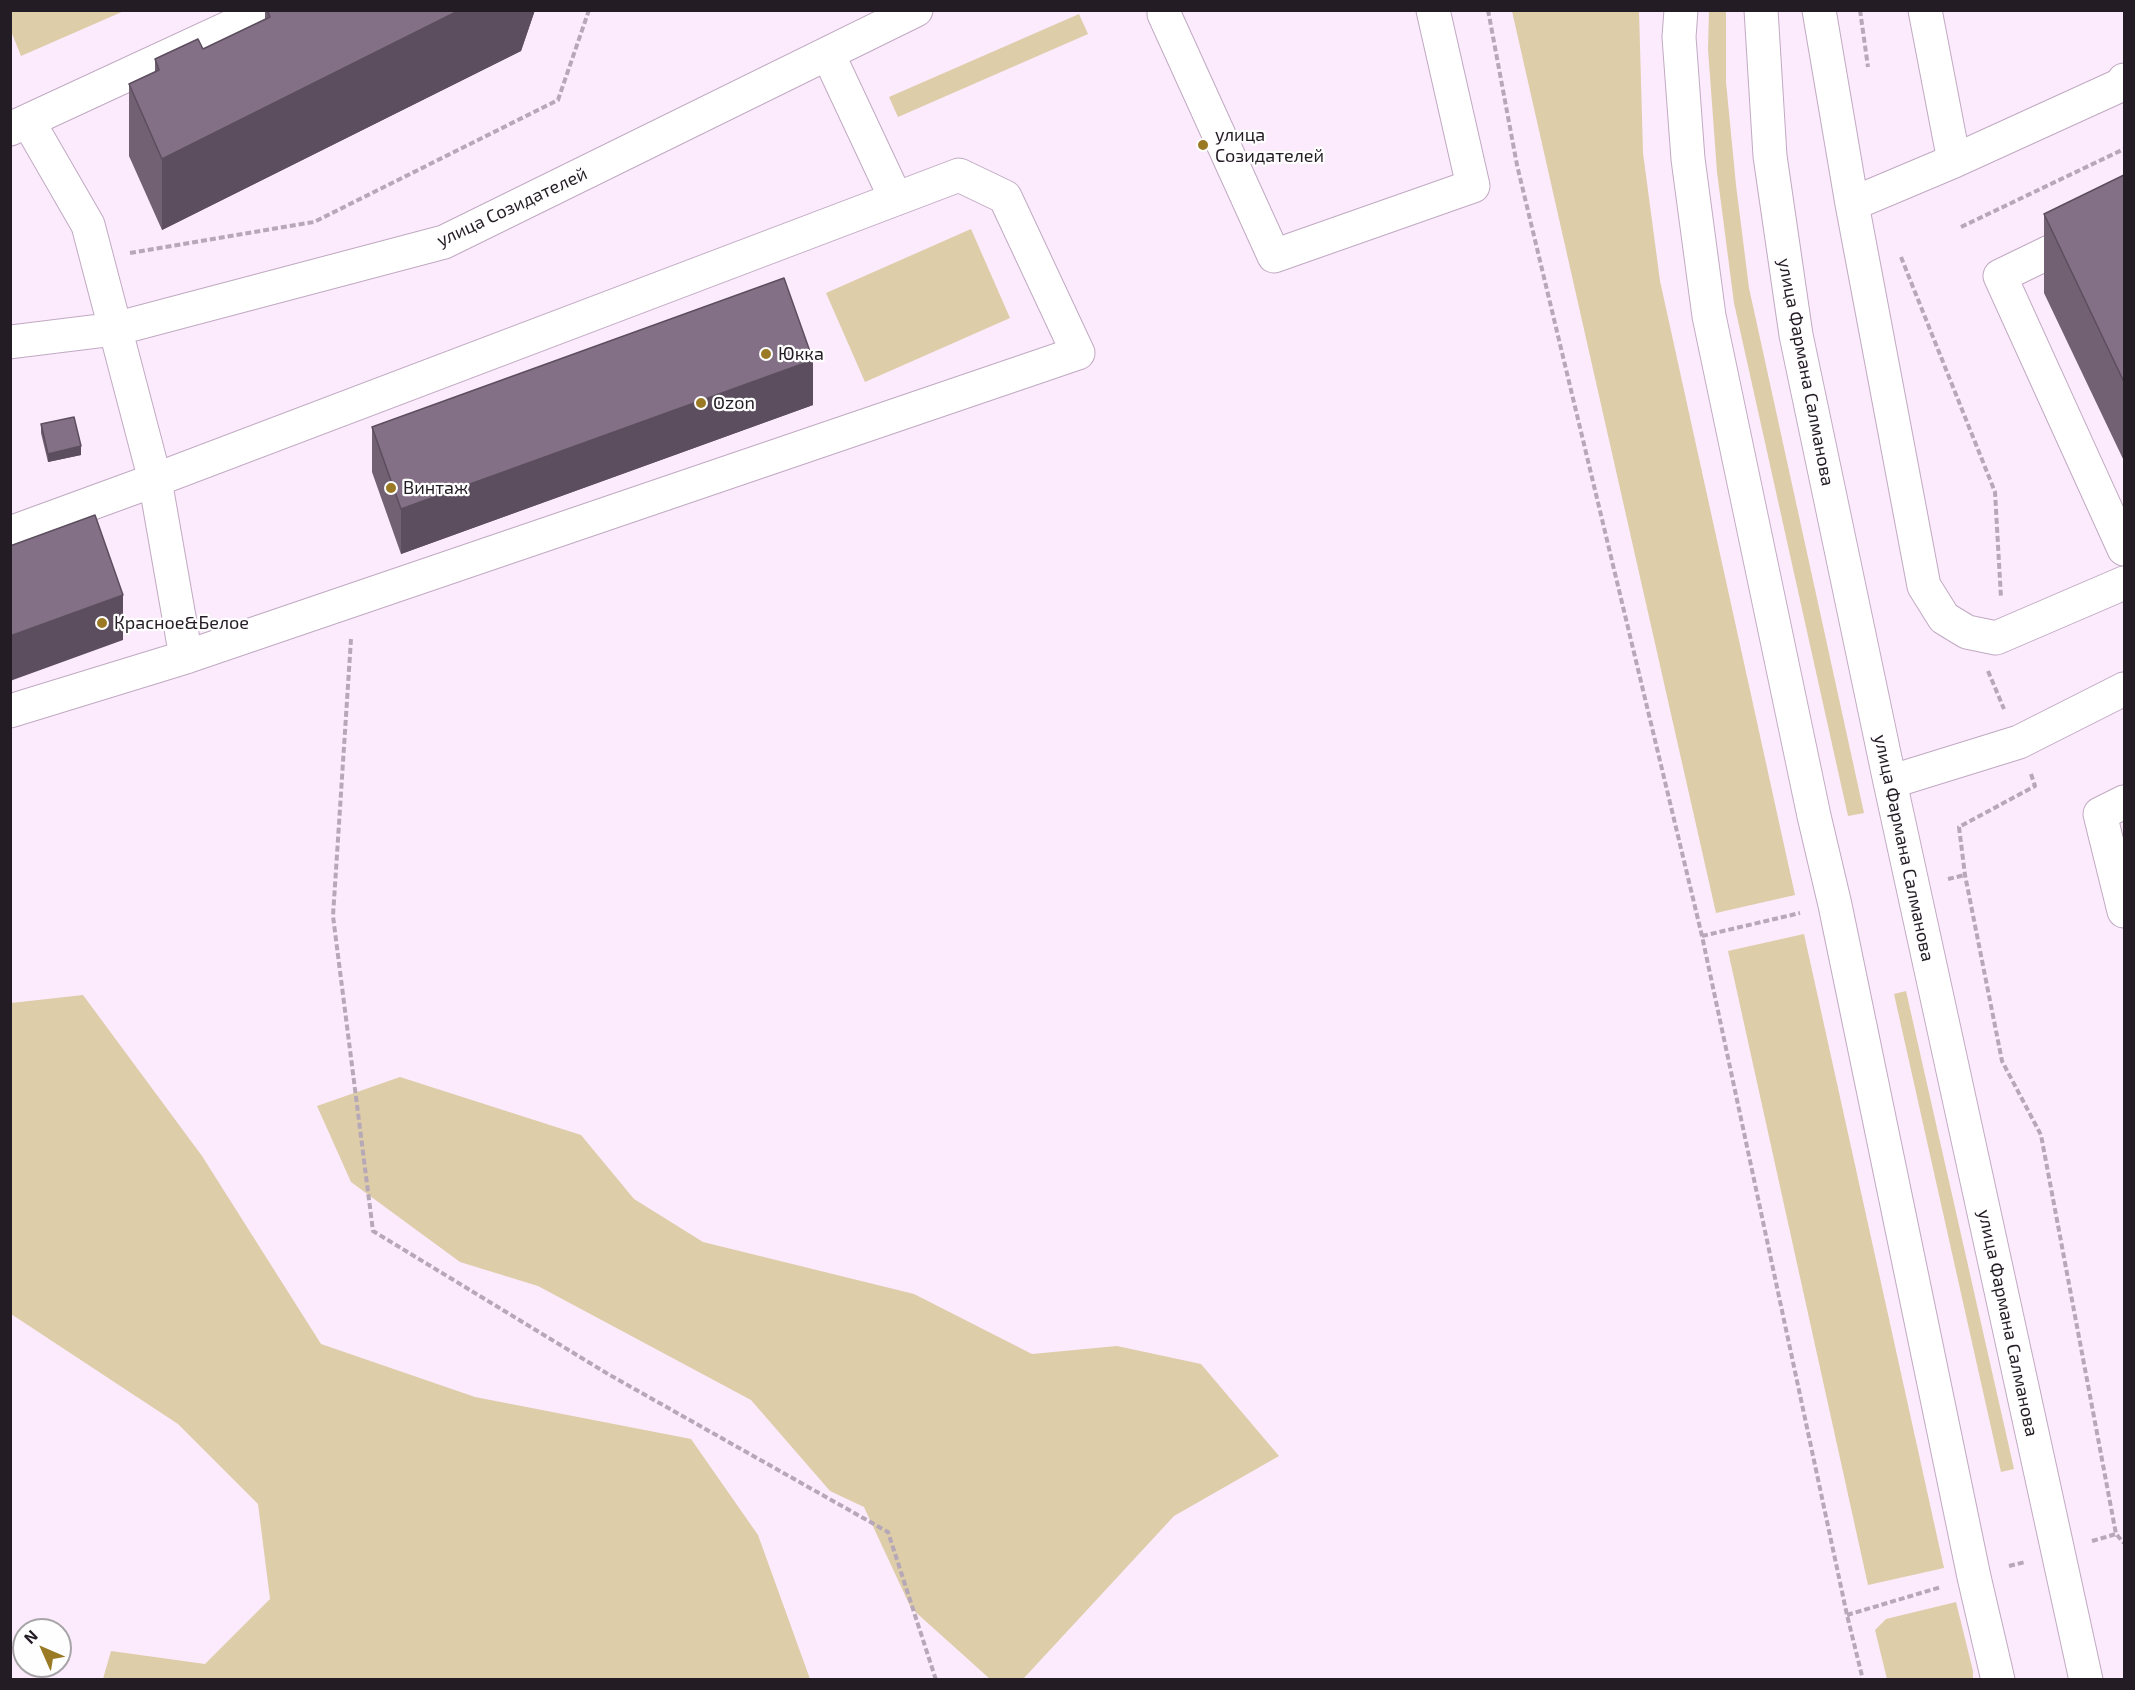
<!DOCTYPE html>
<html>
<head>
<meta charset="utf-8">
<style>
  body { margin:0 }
  #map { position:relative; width:2135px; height:1690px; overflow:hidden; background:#fceafd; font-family:"Exo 2",sans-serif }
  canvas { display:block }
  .frame { position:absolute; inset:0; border:12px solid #241c25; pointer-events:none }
  .north { position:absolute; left:12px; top:1618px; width:60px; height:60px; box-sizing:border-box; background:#fefefe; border:2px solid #a7a4a7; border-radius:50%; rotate:315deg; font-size:16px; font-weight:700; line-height:24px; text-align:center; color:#241c25 }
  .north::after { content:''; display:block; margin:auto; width:21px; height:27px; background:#9b7a25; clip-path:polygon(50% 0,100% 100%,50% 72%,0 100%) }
</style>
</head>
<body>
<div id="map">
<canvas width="2135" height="1690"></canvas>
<div class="frame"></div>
<div class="north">N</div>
</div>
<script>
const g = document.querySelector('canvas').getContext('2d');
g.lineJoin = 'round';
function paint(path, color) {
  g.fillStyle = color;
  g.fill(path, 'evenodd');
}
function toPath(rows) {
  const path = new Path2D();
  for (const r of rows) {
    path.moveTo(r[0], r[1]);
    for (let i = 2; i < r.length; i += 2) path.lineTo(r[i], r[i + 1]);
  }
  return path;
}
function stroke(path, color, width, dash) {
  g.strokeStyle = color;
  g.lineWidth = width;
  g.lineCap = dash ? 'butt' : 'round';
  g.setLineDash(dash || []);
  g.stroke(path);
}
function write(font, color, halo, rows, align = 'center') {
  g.font = font + ' "Exo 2",sans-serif';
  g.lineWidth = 4.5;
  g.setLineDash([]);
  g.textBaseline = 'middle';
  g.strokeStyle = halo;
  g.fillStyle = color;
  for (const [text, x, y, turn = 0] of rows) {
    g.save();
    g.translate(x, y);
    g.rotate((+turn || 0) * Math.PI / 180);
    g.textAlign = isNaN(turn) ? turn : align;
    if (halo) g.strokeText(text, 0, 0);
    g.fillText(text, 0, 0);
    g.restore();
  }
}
const green = toPath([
  [10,11,11,10,124,11,21,56,11,31],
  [1512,11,1639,11,1643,153,1660,281,1795,895,1716,913],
  [1709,11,1726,11,1726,82,1736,185,1749,288,1864,813,1848,816,1734,303,1717,172,1708,49],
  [1079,14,1088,34,898,117,889,97],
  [971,229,1010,318,865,382,826,293],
  [1804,934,1944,1568,1868,1585,1728,951],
  [1906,991,2014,1469,2001,1472,1894,994],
  [83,995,202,1156,321,1344,475,1397,691,1439,758,1535,810,1679,103,1679,111,1651,205,1664,270,1599,258,1504,178,1424,11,1314,11,1003],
  [400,1077,581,1135,634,1199,703,1242,914,1294,1032,1354,1117,1346,1201,1364,1279,1456,1174,1516,1024,1678,990,1679,911,1608,864,1507,830,1491,751,1400,538,1286,460,1262,351,1182,317,1106],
  [1956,1602,1973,1671,1973,1679,1887,1679,1875,1630,1886,1619]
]);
const path = toPath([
  [1488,10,1517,165,1702,936,1847,1615,1863,1680],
  [1860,10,1868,67],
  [1961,227,2124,149],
  [130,253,314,222,558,100,589,10],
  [1901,257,1995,492,2001,598],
  [351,639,333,916,373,1231,608,1374,888,1532,936,1680],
  [1988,671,2004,709],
  [2031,774,2035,786,1959,827,1965,875,2002,1061,2041,1135,2116,1534,2124,1543],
  [1948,879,1965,875],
  [1702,936,1800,913],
  [2092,1541,2116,1534],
  [2009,1566,2025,1562],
  [1847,1615,1941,1587]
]);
const minor = toPath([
  [1681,10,1679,37,1688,159,1709,316,1814,816,1835,905,1974,1577,1998,1680],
  [1761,10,1770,156,1796,335,1890,782,2086,1680],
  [1819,10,1852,204,1924,586,1944,618,1967,632,1996,638,2124,583],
  [1925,10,1954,161],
  [1164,14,1274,256,1473,186,1433,10],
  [828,54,896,199],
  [28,121,88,225,155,480,186,657],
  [10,129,267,10],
  [1852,204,1954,161,2123,84,2124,80],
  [2124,216,2000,276,2124,549],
  [10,342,115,329,444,242,916,10],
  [10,533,155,480,959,175,1005,197,1078,353,186,657,10,711],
  [1890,782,2019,742,2124,689],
  [2124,802,2100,814,2124,911]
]);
const wall = toPath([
  [265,10,535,10,521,51,162,230,129,156,129,84,155,72,155,59,203,49,265,19],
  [2124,175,2124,461,2044,293,2044,214],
  [813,405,401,554,372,472,372,427],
  [41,424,81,455,48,462,41,433]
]);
const shadedWall = toPath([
  [460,10,535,10,521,51,162,230,162,159],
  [813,360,813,405,401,554,401,509],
  [81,446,81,455,48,462,48,454],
  [123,595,123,640,10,681,10,636]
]);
const building = toPath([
  [267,10,460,10,162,159,129,84,159,70,155,59,198,39,203,49,270,17,267,10],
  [2124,175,2124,382,2044,214,2124,175],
  [784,278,813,360,401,509,372,427,784,278],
  [74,417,81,446,48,454,41,424,74,417],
  [95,515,123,595,10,636,10,546,95,515]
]);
const markers = [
  [1203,145,6,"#9b7a25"],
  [766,354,6,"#9b7a25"],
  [701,403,6,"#9b7a25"],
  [391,488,6,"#9b7a25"],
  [102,623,6,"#9b7a25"]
];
const poiNames = [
  ["улица",1215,135],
  ["Созидателей",1215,156],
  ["Юкка",778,354],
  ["Ozon",713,403],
  ["Винтаж",403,488],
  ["Красное&Белое",114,623]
];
const streetNames = [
  ["улица Созидателей",512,207,-25],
  ["улица Фармана Салманова",1806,372,79],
  ["улица Фармана Салманова",1904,848,78],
  ["улица Фармана Салманова",2008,1323,78]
];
paint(green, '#ddcda8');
stroke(minor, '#c0aac2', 35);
stroke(path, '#b7a8b8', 4, [6, 3]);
stroke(minor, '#fff', 33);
paint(wall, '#726073');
paint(shadedWall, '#5c4e5e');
paint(building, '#847086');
stroke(building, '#5c4e5e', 1.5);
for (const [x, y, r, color] of markers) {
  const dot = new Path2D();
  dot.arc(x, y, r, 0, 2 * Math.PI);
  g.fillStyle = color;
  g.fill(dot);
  stroke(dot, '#fefefe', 2);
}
write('18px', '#241c25', '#fefefe', poiNames, 'left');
write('18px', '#241c25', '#fefefe', streetNames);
</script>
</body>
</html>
